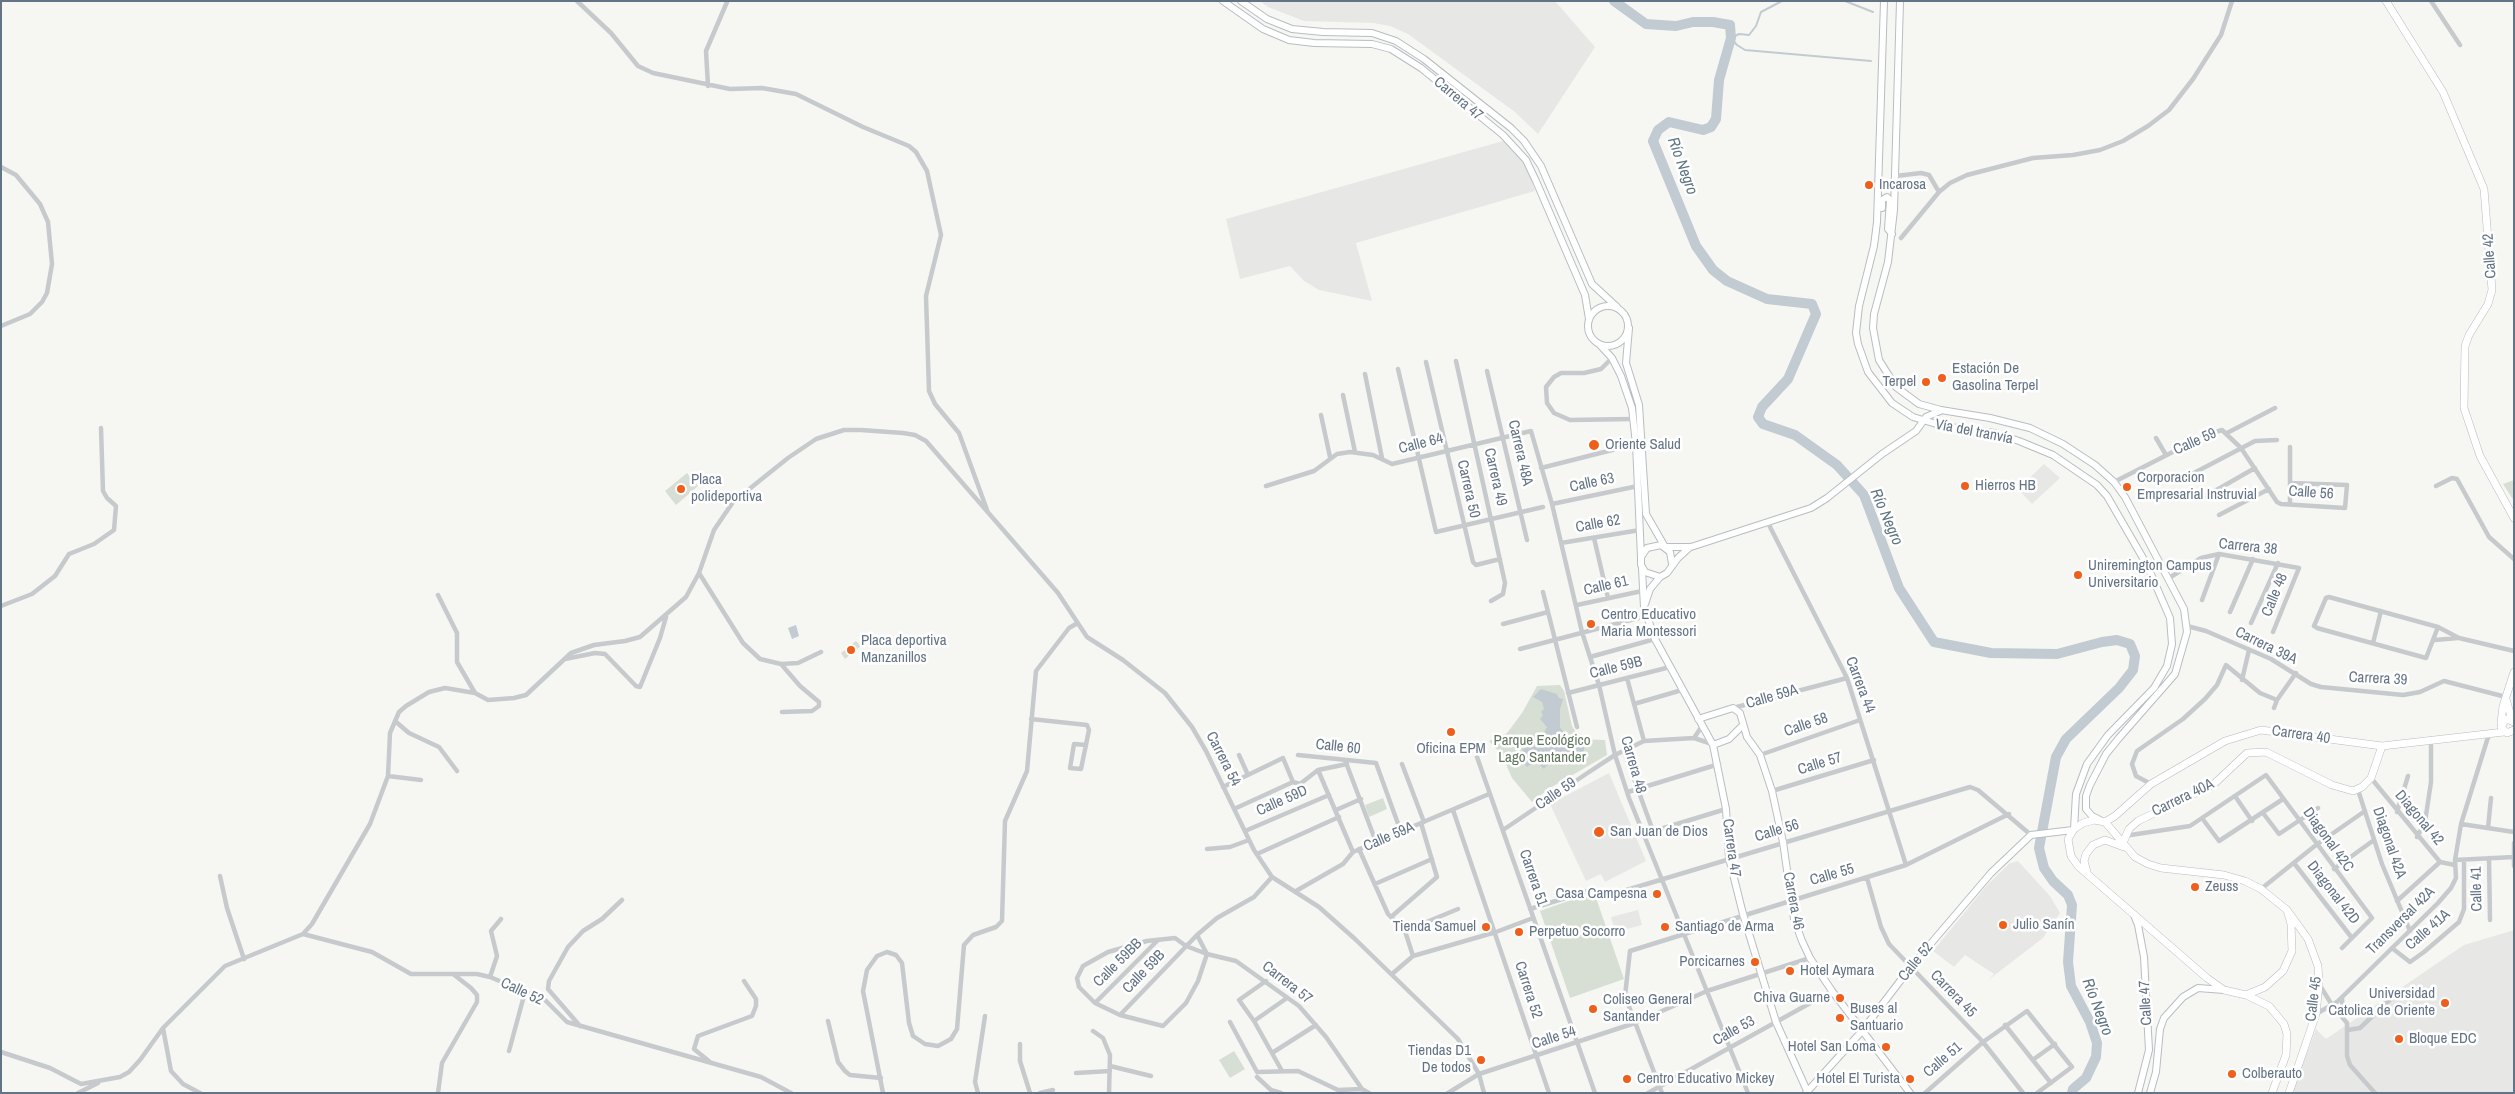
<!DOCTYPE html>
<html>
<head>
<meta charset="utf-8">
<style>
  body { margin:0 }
  #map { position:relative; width:2515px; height:1094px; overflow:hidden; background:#f6f7f3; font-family:"Archivo Narrow",sans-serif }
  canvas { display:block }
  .frame { position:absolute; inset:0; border:2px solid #647486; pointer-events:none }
</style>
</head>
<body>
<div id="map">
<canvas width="2515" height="1094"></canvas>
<div class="frame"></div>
</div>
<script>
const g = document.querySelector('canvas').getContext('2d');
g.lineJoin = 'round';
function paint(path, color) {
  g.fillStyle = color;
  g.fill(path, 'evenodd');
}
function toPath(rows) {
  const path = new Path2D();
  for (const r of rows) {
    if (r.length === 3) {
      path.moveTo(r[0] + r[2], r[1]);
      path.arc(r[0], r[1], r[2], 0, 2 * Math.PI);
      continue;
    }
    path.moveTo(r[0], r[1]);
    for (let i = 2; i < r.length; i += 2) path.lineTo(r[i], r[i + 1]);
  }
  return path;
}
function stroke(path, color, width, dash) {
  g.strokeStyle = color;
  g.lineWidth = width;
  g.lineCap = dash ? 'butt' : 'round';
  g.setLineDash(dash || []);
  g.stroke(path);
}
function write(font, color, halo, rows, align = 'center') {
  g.font = font + ' "Archivo Narrow",sans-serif';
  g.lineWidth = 5;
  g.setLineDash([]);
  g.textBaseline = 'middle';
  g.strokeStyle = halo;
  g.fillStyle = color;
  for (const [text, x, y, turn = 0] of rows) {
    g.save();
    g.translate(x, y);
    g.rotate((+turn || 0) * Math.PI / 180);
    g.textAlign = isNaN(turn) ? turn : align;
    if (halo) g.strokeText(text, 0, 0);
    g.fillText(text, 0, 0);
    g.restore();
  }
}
const built = toPath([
  [1260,1,1555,1,1595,47,1538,134,1515,112,1408,34,1390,26,1373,23,1304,21,1268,7],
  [1503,141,1519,157,1529,172,1535,191,1356,243,1372,301,1319,290,1304,281,1290,266,1240,279,1226,219],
  [2044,464,2060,478,2032,504,2018,489],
  [1609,773,1646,861,1605,882,1601,874,1586,881,1550,804],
  [2018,861,2050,896,2060,913,2043,938,1987,981,1994,974,1965,955,1954,967,1933,951,1987,885,2010,863],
  [1638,910,1642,925,1615,932,1611,917],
  [2514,930,2514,1093,2292,1093,2316,1029,2326,1039,2464,945]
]);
const green = toPath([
  [687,473,698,486,676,505,665,491],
  [2514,480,2514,501,2503,484],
  [856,641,861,646,845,659,841,653],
  [1560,685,1564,691,1572,726,1580,739,1605,740,1607,755,1550,788,1532,802,1512,778,1502,755,1489,741,1507,733,1522,713,1537,686],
  [1383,798,1387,809,1369,817,1365,805],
  [1594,892,1624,979,1570,998,1540,911],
  [1234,1051,1245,1069,1230,1078,1219,1060]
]);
const water = toPath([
  [796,625,799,636,792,639,788,628],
  [1541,689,1557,694,1559,698,1563,699,1560,709,1560,727,1572,744,1584,743,1584,756,1563,759,1556,765,1556,761,1551,760,1544,769,1536,761,1527,767,1524,763,1527,756,1522,749,1535,745,1534,742,1541,738,1547,727,1540,719,1543,715,1541,712,1544,709,1542,702,1533,697]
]);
const stream = toPath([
  [1782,1,1761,12,1756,26,1749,35,1739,34,1731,38,1737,45,1745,50,1871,61],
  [1845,1,1873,12]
]);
const river = toPath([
  [1614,1,1646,24,1676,26,1693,22,1713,22,1730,25,1731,38,1719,80,1716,119,1711,127,1703,130,1669,122,1658,130,1653,141,1696,246,1713,270,1727,281,1767,299,1812,304,1816,314,1788,379,1762,407,1758,417,1763,424,1795,435,1837,465,1864,495,1899,588,1934,642,1991,653,2057,654,2102,642,2117,640,2130,644,2135,656,2133,670,2119,688,2066,739,2056,757,2039,848,2044,868,2053,881,2068,895,2072,905,2068,962,2071,986,2090,1022,2097,1043,2096,1057,2086,1078,2073,1089,2072,1093]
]);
const street = toPath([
  [577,1,611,33,638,66,653,73,730,89,762,88,796,94,863,127,909,146,916,152,927,171,941,235,926,296,929,391,935,404,959,433,987,510],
  [2431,1,2460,45],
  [708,86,706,51,727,2],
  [1,167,16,175,40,204,48,222,52,264,47,293,42,302,30,314,1,326],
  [1896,176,1921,173,1929,175,1939,192],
  [1901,238,1939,192,1950,183,1967,175,2033,158,2073,155,2100,150,2123,141,2148,126,2169,110,2193,79,2221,35,2232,1],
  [1612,358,1601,369,1584,373,1561,373,1554,377,1546,387,1547,403,1554,413,1570,420,1633,419],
  [1456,361,1505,583,1503,594,1491,601],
  [1426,362,1473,562,1476,565,1500,559],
  [1398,369,1436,532,1543,507],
  [1487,371,1527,540],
  [1365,374,1382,458],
  [1343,395,1355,452],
  [1321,415,1330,457],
  [2227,433,2275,408],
  [2156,438,2166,455],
  [1541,468,1636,444],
  [2192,474,2255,441,2277,440],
  [2114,482,2206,435,2222,430,2241,448,2277,502,2281,504,2345,508,2347,485,2290,483],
  [1266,486,1314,471,1337,454,1350,452,1373,455,1392,464,1531,431,1552,504,1582,632,1599,685,1615,755,1629,798,1748,1093],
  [2436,486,2452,478,2457,479,2489,537,2514,559],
  [2206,496,2255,468],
  [1552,504,1638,486],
  [2290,504,2290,447],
  [2219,515,2269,489],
  [1768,523,1847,678,1906,865],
  [1594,538,1608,598],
  [1561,543,1640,530],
  [699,573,743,643,760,659,781,664,798,663,821,652],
  [2169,578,2201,558,2219,554,2299,568,2273,632],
  [1543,592,1577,727],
  [438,595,457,633,457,662,475,693],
  [2202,600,2219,554],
  [1577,605,1642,591],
  [1,606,32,594,55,576,69,554,94,544,114,530,116,506,107,498,103,491,101,428],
  [2230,612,2253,559],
  [2251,623,2278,563],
  [1503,624,1548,612],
  [2187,626,2206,631,2271,659,2311,684,2321,687,2403,695,2420,692,2444,681,2506,697],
  [2438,627,2426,658,2317,628,2314,626,2326,598,2329,597,2438,627,2459,638,2514,651],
  [2435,640,2458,638],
  [2373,643,2381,611],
  [1520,649,1646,616],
  [1590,657,1655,639],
  [565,659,595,653,605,654,636,686,640,687,660,638,666,617],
  [781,664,800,686,819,702,819,706,812,711,782,712],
  [1627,678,1644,741],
  [2242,680,2249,650],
  [1568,693,1670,667],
  [1634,704,1682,690],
  [1733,708,1847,678],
  [2274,708,2277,700,2296,673],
  [1031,719,1087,725,1089,730,1081,769,1070,768,1074,744,1086,745],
  [395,721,409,733,439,747,457,771],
  [1694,738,1702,726],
  [1624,751,1653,831],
  [1239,755,1248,775],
  [1298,755,1376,763,1401,832],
  [1760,755,1860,720],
  [1477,757,1595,1093],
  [1345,760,1376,842],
  [1402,764,1424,822],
  [1318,770,1353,852],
  [388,776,421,780],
  [2371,778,2440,862,2455,865],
  [1293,782,1300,784,1318,770,1347,764],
  [2151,784,2136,776,2132,764,2137,751,2183,719,2205,699,2217,685,2226,665,2260,693,2277,700],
  [1223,787,1283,758,1293,782],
  [2358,790,2382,864,2410,931],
  [1772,791,1874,760],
  [1628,792,1719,764],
  [2235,796,2252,821],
  [1234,809,1293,782],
  [1336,810,1361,799],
  [1453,810,1549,1093],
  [2397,812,2408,776],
  [2263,813,2279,834,2318,808],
  [2202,818,2219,841,2283,799],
  [2461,824,2514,832],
  [2488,828,2491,798],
  [1503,830,1586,774,1615,755,1644,741,1694,738,1712,744],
  [1245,831,1329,795],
  [1644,834,1726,809],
  [2124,836,2190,826,2266,775,2372,918,2342,948],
  [2417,837,2425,822,2431,782,2431,742],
  [2514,843,2514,866],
  [1207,849,1230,847,1249,840],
  [1359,849,1388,914,1405,931,1413,956],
  [1257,854,1339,817],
  [2489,858,2490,920],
  [2455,860,2514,857],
  [2294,863,2352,938],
  [2334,869,2374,840],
  [220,876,227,908,244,959],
  [1867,878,1881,927,1889,944,1983,1042,2023,1093],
  [1375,884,1432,859],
  [2261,889,2316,845,2365,811],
  [1296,891,1343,864,1353,852,1489,794],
  [2397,901,2440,862],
  [1530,909,1588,891,1620,892,1970,787,1978,790,2031,835],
  [1391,917,1437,877,1421,823],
  [1405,931,1458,909],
  [303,934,372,952,411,974,477,974,490,977,545,1000,567,1022,761,1077,791,1093],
  [1197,935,1207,954,1198,981,1186,1003,1163,1026,1120,1015,1095,1003,1079,987,1077,978,1083,966,1108,952,1147,941,1175,938,1186,946,1207,954,1236,961,1299,1006,1326,1037,1362,1089,1369,1093],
  [2392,948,2410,962,2424,952,2459,922,2464,909,2464,860],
  [1392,974,1413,956,1496,932,1533,918],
  [490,977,497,956,491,931,501,919],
  [1266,981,1239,1000,1254,1021,1282,1071],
  [2319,984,2332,1005,2347,1023,2347,1056,2350,1065,2375,1093],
  [2342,998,2343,1017],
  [1095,1003,1158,940],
  [2316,1014,2337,1002,2438,903,2451,888,2456,878,2455,860,2461,824,2489,734],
  [1120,1015,1197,935,1217,918,1254,897,1272,877],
  [828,1021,838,1062,845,1071,850,1075,881,1078],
  [1254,1021,1287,998],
  [1230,1022,1257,1072,1298,1071,1338,1090,1362,1089],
  [2005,1025,2051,1083],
  [580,1026,548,989,549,981,568,947,583,931,602,919,622,900],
  [163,1028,171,1071,183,1084,200,1093],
  [2348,1030,2360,1028,2397,993],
  [1093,1031,1103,1038,1110,1055,1109,1093],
  [1020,1044,1020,1061,1030,1093],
  [509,1051,525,992],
  [1,1052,50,1068,81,1084,120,1077,129,1072,140,1060,163,1028,225,966,303,934,312,924,370,824,388,776,390,733,399,712,406,706,429,692,445,688,475,693,488,700,514,698,526,695,571,653,594,645,625,641,640,637,686,597,699,573,714,530,733,502,788,458,816,439,844,430,861,430,903,433,915,435,926,441,1058,593,1087,637,1123,660,1165,693,1192,727,1206,751,1254,850,1272,877,1319,907,1355,939,1458,1039,1479,1074,1484,1093],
  [1272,1053,1316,1025],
  [2034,1059,2055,1044],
  [710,1062,694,1049,698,1036,752,1016,756,1006,756,999,744,981],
  [1110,1066,1151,1076],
  [1076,1073,1110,1071],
  [1257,1077,1271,1090,1281,1093],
  [78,1093,98,1083],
  [438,1093,442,1063,477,1002,477,995,471,988,453,974],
  [883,1093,863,991,867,970,877,956,887,952,896,955,902,963,909,1023,913,1036,925,1044,938,1046,951,1039,957,1029,964,945,973,935,996,927,1002,921,1005,821,1027,771,1036,671,1069,628,1076,624],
  [978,1093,975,1082,985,1016],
  [1040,1093,1053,1090],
  [1448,1093,1479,1074,1635,1023,1707,991,1810,958],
  [1648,1093,1832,991],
  [1662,1093,1625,996,1630,951,1906,865,2009,814],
  [1925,1093,1983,1042,2027,1011,2072,1067,2037,1093]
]);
const secondary = toPath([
  [1223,1,1263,29,1289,40,1314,43,1372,44,1391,49,1421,68,1503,135,1526,160,1536,181,1585,295,1589,319],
  [1241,1,1267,19,1292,29,1323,32,1372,33,1396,41,1424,59,1511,128,1524,141,1541,166,1592,284,1617,307],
  [1884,1,1877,222,1874,246,1859,306,1856,333,1858,344,1868,372,1892,403,1913,417,1943,426,1994,433,2019,441,2053,455,2097,485,2107,496,2147,565,2170,618,2172,644,2167,666,2154,688,2108,735,2087,764,2076,794,2074,829],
  [1900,1,1894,210,1888,262,1874,314,1873,328,1879,360,1896,387,1919,404,1941,410,1990,418,2030,428,2063,444,2095,465,2114,482,2125,497,2184,609,2187,632,2175,674,2119,738,2106,754,2090,785,2086,796,2086,809,2092,816,2100,820],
  [1882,208,1882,200,1887,197,1890,200,1888,229,1892,234],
  [1608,326,20],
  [1629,328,1626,363,1639,405,1646,514,1665,547,1691,547,1811,508,1827,498,1882,454,1916,431,1926,417,1940,411],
  [1600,345,1612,358,1621,376,1632,408,1636,444,1641,557],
  [1672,564,1670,552,1661,545,1647,548,1641,557,1641,565,1645,572,1660,577,1667,573,1678,558,1690,547],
  [1642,568,1644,608,1655,639,1713,745,1726,809,1729,858,1743,914,1776,1022,1808,1093],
  [1645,604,1650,589,1660,577],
  [1698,719,1733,708,1740,713,1747,737,1760,755,1772,791,1783,842,1794,919,1802,941,1810,958,1832,991,1910,1093],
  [1713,745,1729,739,1743,725],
  [2134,915,2138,925,2144,957,2149,1050,2138,1093],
  [1806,1093,1862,1031,1910,968,1991,873,2031,835,2073,830],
  [2150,1093,2156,1072,2160,1029,2164,1018,2183,997,2198,988,2224,990]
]);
const primary = toPath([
  [2386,1,2443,92,2484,189,2492,290,2488,304,2469,335,2465,346,2464,408,2480,456,2514,518],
  [2506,699,2512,720],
  [2514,722,2506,719,2501,727,2507,733,2514,730],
  [2501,723,2503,706,2514,672],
  [2105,822,2115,816,2151,784,2225,741,2261,730,2382,746,2504,732],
  [2123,843,2129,829,2138,821,2214,784,2247,753,2266,752,2332,785,2353,791,2362,787,2371,778,2382,746],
  [2087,872,2084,861,2086,854,2093,845,2105,840,2124,847],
  [2287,910,2291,924,2292,951,2283,971,2265,987,2246,995,2224,990,2207,978,2078,866,2071,856,2068,839,2074,829,2083,823,2094,820,2105,822,2135,857,2148,864,2161,868,2224,875,2245,881,2261,889,2287,910,2308,939,2318,966,2319,984,2316,1014,2289,1093],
  [2246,995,2269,1006,2284,1024,2287,1034,2286,1055,2272,1093]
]);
const markers = [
  [1869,185,5,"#ee5f1c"],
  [1942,378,5,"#ee5f1c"],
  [1926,382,5,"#ee5f1c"],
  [1594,445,6,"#ee5f1c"],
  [1965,486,5,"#ee5f1c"],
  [2127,487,5,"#ee5f1c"],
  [681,489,5,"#ee5f1c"],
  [2078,575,5,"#ee5f1c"],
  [1591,624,5,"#ee5f1c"],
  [851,650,5,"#ee5f1c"],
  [1451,732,5,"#ee5f1c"],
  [1599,832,6,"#ee5f1c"],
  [2195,887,5,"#ee5f1c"],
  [1657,894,5,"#ee5f1c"],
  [2003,925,5,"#ee5f1c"],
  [1486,927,5,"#ee5f1c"],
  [1665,927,5,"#ee5f1c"],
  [1519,932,5,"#ee5f1c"],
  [1755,962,5,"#ee5f1c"],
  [1790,971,5,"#ee5f1c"],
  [1840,998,5,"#ee5f1c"],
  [2445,1003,5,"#ee5f1c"],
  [1593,1009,5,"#ee5f1c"],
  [1840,1018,5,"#ee5f1c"],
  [2399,1039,5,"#ee5f1c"],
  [1886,1047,5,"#ee5f1c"],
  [1481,1060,5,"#ee5f1c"],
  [2232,1074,5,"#ee5f1c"],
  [1627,1079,5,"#ee5f1c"],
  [1910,1079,5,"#ee5f1c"]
];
const streetNames = [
  ["Carrera 47",1458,99,40],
  ["Calle 42",2490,256,-94],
  ["Vía del tranvía",1974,432,11],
  ["Calle 59",2195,442,-24],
  ["Calle 64",1421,444,-14],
  ["Carrera 48A",1520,453,77],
  ["Carrera 49",1495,477,77],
  ["Calle 63",1592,483,-12],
  ["Carrera 50",1468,489,77],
  ["Calle 56",2311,493,4],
  ["Calle 62",1598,524,-10],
  ["Carrera 38",2248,547,6],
  ["Calle 61",1606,586,-13],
  ["Calle 48",2275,595,-68],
  ["Carrera 39A",2266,646,26],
  ["Calle 59B",1616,668,-14],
  ["Carrera 39",2378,679,3],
  ["Carrera 44",1860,685,69],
  ["Calle 59A",1772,697,-16],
  ["Calle 58",1806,725,-19],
  ["Carrera 40",2301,735,8],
  ["Calle 60",1338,747,6],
  ["Carrera 54",1223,759,63],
  ["Calle 57",1820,764,-17],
  ["Carrera 48",1633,765,74],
  ["Calle 59",1556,794,-34],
  ["Carrera 40A",2183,798,-26],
  ["Calle 59D",1282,801,-24],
  ["Diagonal 42",2419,818,50],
  ["Calle 56",1777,831,-17],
  ["Calle 59A",1389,837,-23],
  ["Diagonal 42C",2328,840,54],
  ["Diagonal 42A",2389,843,71],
  ["Carrera 47",1731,848,82],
  ["Calle 55",1832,875,-16],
  ["Carrera 51",1533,878,71],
  ["Calle 41",2477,889,-91],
  ["Diagonal 42D",2333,893,52],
  ["Carrera 46",1793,901,79],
  ["Transversal 42A",2401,921,-45],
  ["Calle 41A",2428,930,-41],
  ["Calle 52",1916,962,-51],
  ["Calle 59BB",1118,963,-45],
  ["Calle 59B",1144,972,-46],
  ["Carrera 57",1287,983,38],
  ["Carrera 52",1528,990,72],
  ["Calle 52",522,992,25],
  ["Carrera 45",1953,994,46],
  ["Calle 45",2314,999,-83],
  ["Calle 47",2146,1003,-93],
  ["Calle 53",1734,1031,-29],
  ["Calle 54",1554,1038,-18],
  ["Calle 51",1943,1060,-41]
];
const poiNames = [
  ["Incarosa",1879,185],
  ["Estación De",1952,369],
  ["Gasolina Terpel",1952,386],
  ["Terpel",1916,382,"right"],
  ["Oriente Salud",1605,445],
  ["Corporacion",2137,478],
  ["Empresarial Instruvial",2137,495],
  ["Placa",691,480],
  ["polideportiva",691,497],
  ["Hierros HB",1975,486],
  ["Uniremington Campus",2088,566],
  ["Universitario",2088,583],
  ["Centro Educativo",1601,615],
  ["Maria Montessori",1601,632],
  ["Placa deportiva",861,641],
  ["Manzanillos",861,658],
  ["Oficina EPM",1451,749,"center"],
  ["San Juan de Dios",1610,832],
  ["Zeuss",2205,887],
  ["Casa Campesna",1647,894,"right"],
  ["Julio Sanín",2013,925],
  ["Tienda Samuel",1476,927,"right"],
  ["Santiago de Arma",1675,927],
  ["Perpetuo Socorro",1529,932],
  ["Porcicarnes",1745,962,"right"],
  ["Hotel Aymara",1800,971],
  ["Universidad",2435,994,"right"],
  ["Catolica de Oriente",2435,1011,"right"],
  ["Chiva Guarne",1830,998,"right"],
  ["Coliseo General",1603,1000],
  ["Santander",1603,1017],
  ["Buses al",1850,1009],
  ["Santuario",1850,1026],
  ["Bloque EDC",2409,1039],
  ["Hotel San Loma",1876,1047,"right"],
  ["Tiendas D1",1471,1051,"right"],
  ["De todos",1471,1068,"right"],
  ["Colberauto",2242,1074],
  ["Centro Educativo Mickey",1637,1079],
  ["Hotel El Turista",1900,1079,"right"]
];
const parkNames = [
  ["Parque Ecológico",1542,741],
  ["Lago Santander",1542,758]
];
const waterNames = [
  ["Río Negro",1682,166,70],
  ["Río Negro",1886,517,67],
  ["Río Negro",2097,1007,69]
];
paint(built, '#e7e8e6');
paint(green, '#d7dfd4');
paint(water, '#c2cbd1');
stroke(stream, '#c2cbd1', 2);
stroke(river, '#c2cbd1', 10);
stroke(secondary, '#b8bdc2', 8);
stroke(primary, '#b7bbbf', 8);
stroke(street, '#c6cacd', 4.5);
stroke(secondary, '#fff', 6);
stroke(primary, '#fff', 7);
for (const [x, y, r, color] of markers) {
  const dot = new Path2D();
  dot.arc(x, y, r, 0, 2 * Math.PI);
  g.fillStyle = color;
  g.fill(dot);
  stroke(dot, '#fff', 2);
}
write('15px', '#647486', '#fff', streetNames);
write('15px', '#647486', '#fff', poiNames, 'left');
write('15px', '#62785f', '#fff', parkNames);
write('italic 16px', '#5f7683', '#fff', waterNames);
</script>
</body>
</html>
